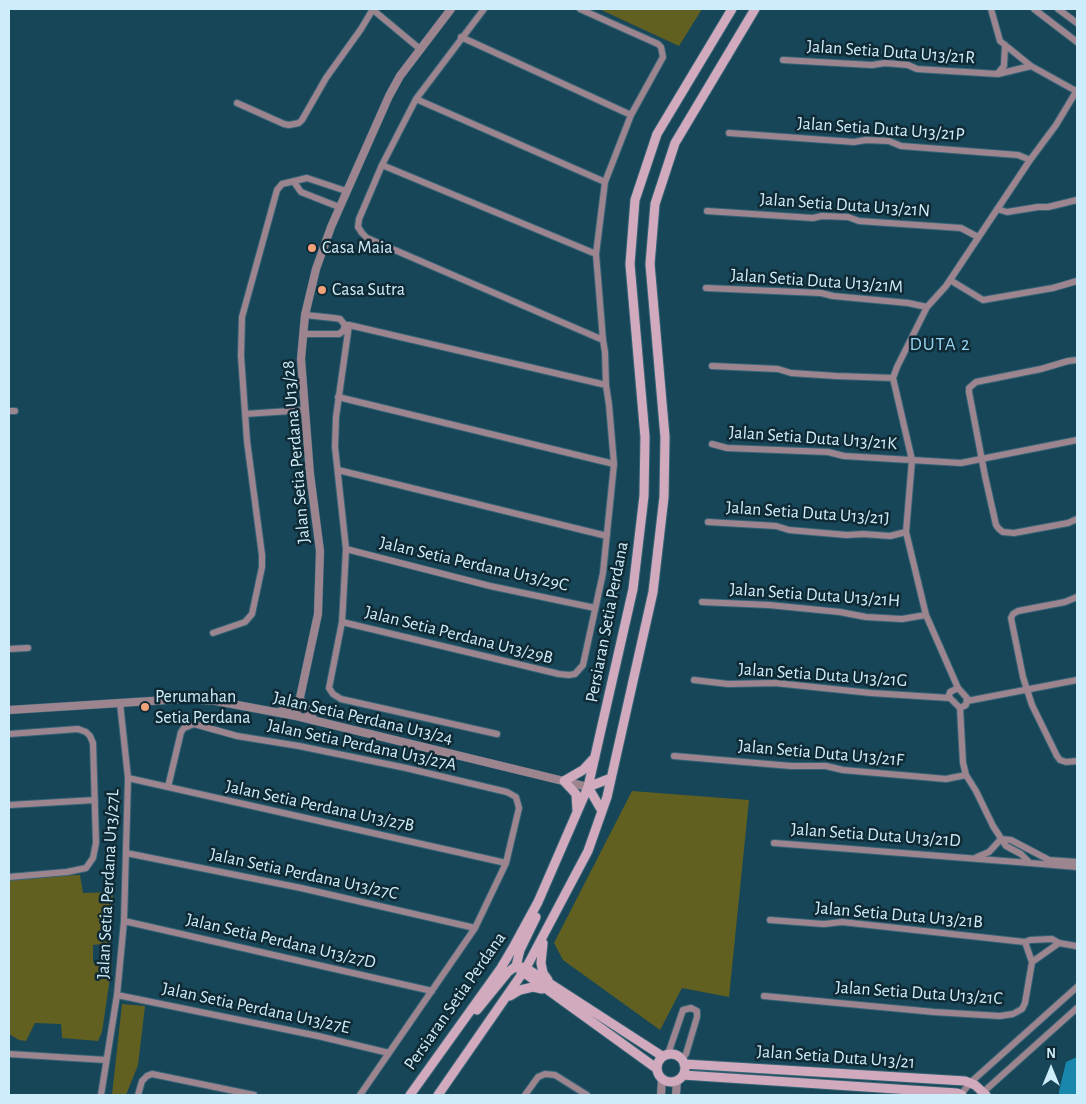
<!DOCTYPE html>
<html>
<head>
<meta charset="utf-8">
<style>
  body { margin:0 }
  #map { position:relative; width:1086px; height:1104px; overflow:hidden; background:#164658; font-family:"Alegreya Sans",sans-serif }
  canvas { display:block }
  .frame { position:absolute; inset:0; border:10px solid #ceedfb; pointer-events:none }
  .north { position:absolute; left:1026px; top:1044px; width:50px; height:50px; -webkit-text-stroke:4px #102a35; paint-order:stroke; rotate:0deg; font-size:14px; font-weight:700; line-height:20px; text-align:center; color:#ceedfb }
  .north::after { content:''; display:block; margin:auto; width:18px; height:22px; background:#ceedfb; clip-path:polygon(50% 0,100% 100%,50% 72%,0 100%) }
</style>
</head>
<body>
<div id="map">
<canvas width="1086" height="1104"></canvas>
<div class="frame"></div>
<div class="north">N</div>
</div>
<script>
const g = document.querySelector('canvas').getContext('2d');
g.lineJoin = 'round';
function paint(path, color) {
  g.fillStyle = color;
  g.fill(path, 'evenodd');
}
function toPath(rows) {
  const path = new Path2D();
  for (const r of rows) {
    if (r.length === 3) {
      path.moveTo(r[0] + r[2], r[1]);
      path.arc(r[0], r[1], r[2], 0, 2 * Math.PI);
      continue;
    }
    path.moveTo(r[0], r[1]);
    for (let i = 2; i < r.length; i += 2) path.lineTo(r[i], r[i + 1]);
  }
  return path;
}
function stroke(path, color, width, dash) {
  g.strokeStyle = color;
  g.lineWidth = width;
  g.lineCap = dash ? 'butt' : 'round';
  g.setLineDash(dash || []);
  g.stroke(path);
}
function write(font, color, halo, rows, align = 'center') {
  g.font = font + ' "Alegreya Sans",sans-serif';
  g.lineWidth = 5;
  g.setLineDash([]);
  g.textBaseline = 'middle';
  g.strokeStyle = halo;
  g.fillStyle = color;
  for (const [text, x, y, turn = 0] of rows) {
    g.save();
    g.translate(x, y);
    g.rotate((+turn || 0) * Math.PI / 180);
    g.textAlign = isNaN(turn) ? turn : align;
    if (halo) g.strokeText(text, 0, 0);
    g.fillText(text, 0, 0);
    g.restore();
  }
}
const green = toPath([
  [599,9,702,9,679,46],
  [632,791,749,800,729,997,682,988,660,1030,563,960,554,943],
  [80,875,83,893,113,892,111,943,93,945,93,962,112,964,102,1032,98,1041,62,1038,61,1024,35,1023,26,1041,19,1040,9,1034,9,880,46,876],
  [122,1004,145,1006,138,1065,126,1095,112,1095]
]);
const water = toPath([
  [1077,1057,1077,1095,1059,1095,1059,1091,1066,1062]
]);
const minor = toPath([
  [372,9,420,49],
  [484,9,416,99,382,165,359,219,358,227,362,233,367,238,603,340],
  [991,9,1000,41,1005,45,1031,66,1076,91],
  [1034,9,1077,42],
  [1058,9,1077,23],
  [461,37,631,115],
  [783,60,872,65,885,63,908,65,917,69,998,74,1031,66],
  [998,73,1004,66,1005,45],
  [416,99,605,182],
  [237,103,284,124,289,125,299,123,302,120,326,78,361,29,373,9],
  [729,133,854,142,866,140,889,141,901,146,1018,155,1030,160],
  [382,165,596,254],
  [294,182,301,192,339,207],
  [997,209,1007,212,1038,207,1048,207,1077,200],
  [707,211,813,218,822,216,848,217,859,221,961,228,978,237],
  [950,280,983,300,1053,288,1077,281],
  [706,288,821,293,833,296,908,303,927,307],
  [305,315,334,318,340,319,345,325,349,325,336,417,335,447,346,549,343,605,342,622,329,688,333,694,341,699,497,734],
  [349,325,606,385],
  [303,334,339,334,343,331,345,325],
  [1077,360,1068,361,1041,369,976,382,969,388,969,392,985,476,996,525,999,529,1003,532,1014,533,1068,523,1077,519],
  [712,366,778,369,791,373,836,376,893,378],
  [338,397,614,464],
  [9,411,15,411],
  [245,414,305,410],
  [712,444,727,448,828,452,844,456,961,463,1077,440],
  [338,470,607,536],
  [708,522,776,526,789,530,847,535,863,534,890,536,906,532],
  [346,549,490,586,595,608],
  [1077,597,1065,602,1018,611,1013,614,1011,618,1023,677,1032,705,1057,756,1060,760,1066,762,1077,761],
  [702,602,769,605,840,612,866,617,902,619,926,615],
  [342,622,559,674,569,675,575,674,583,665,603,573,614,464,609,405,606,385,605,352,603,340,596,254,605,182,631,115,663,57,661,47,658,44,580,9],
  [213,633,245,622,252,614,262,567,262,555,247,441,241,356,242,317,277,190,282,184,307,178,346,191],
  [9,649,28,648],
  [694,680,728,684,775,683,871,693,950,698],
  [958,688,926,615,906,532,912,460,893,378,897,367,927,307,946,286,1030,160,1056,125,1077,90],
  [958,688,967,698,966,705,960,708,950,698,949,695,950,692,958,688],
  [967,701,1077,680],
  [960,708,963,763,966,775,976,791,993,826,1006,846,1021,854,1030,863,1077,867],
  [9,734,78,729,86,732,90,736,93,743,96,843,93,858,86,868,67,872,9,877],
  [674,756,791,766,826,766,843,770,946,779,966,775],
  [128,778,506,863],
  [168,787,181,732,184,728,194,724,237,736,299,746,406,768,507,792,516,797,519,808,506,863,475,928,360,1095],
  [9,805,95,800],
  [1001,839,1011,840,1049,860,1077,862],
  [774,843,1030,863],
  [126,853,301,888,475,928],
  [977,857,989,852,1001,839],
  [770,920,824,924,842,922,1025,942,1030,940,1052,939,1059,943,1076,946],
  [124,921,432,991],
  [1032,962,1059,943],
  [117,995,318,1036,389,1053],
  [764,996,934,1012,1000,1016,1013,1014,1022,1009,1025,1003,1032,962,1025,942],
  [9,1054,106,1060],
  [668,1054,683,1010,691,1008,697,1011,697,1017,686,1054,682,1059],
  [961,1094,971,1082,1077,987],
  [101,1095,117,995,124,921,128,778,120,703],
  [138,1095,142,1081,147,1076,152,1074,254,1095],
  [525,1095,538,1077,545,1074,555,1075,587,1095],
  [980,1095,1077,1008]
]);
const tertiary = toPath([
  [300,699,314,720],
  [9,710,183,699,216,701,296,716,588,787],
  [279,712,287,709,300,699],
  [296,716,318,614,320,551,310,474,301,359,305,315,316,269,331,227,389,96,400,76,451,9],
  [661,1095,662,1079],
  [676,1095,677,1080]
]);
const secondary = toPath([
  [588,787,602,811],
  [588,787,611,778],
  [577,810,576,794,564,781,583,770,595,757],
  [543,943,541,963,543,973,548,980],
  [522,967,526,968,662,1056],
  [519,969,656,1068],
  [510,996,520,990,533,987,542,989],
  [477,1010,508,972,516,966,520,950,536,917],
  [671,1068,14],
  [684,1064,965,1081,975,1085,986,1095],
  [683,1075,957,1093,962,1095],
  [410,1095,501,968,514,946,538,902,588,787,633,589,644,496,645,437,630,264,635,200,657,134,732,9],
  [438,1095,526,968,588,851,607,797,653,592,664,497,665,437,650,264,655,204,675,143,755,9]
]);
const markers = [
  [312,248,5,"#f0a27a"],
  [322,290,5,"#f0a27a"],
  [145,707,5,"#f0a27a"]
];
const streetNames = [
  ["Jalan Setia Duta U13/21R",891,52,4],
  ["Jalan Setia Duta U13/21P",881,129,4],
  ["Jalan Setia Duta U13/21N",845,205,4],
  ["Jalan Setia Duta U13/21M",817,281,4],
  ["Jalan Setia Duta U13/21K",813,438,4],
  ["Jalan Setia Perdana U13/28",296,452,-95],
  ["Jalan Setia Duta U13/21J",808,513,4],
  ["Jalan Setia Perdana U13/29C",474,564,13],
  ["Jalan Setia Duta U13/21H",815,595,4],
  ["Persiaran Setia Perdana",607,622,-79],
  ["Jalan Setia Perdana U13/29B",459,635,14],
  ["Jalan Setia Duta U13/21G",823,675,4],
  ["Jalan Setia Perdana U13/24",363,718,13],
  ["Jalan Setia Perdana U13/27A",362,745,12],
  ["Jalan Setia Duta U13/21F",821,753,5],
  ["Jalan Setia Perdana U13/27B",320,806,12],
  ["Jalan Setia Duta U13/21D",876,835,4],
  ["Jalan Setia Perdana U13/27C",304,874,12],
  ["Jalan Setia Perdana U13/27L",108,884,-87],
  ["Jalan Setia Duta U13/21B",899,915,5],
  ["Jalan Setia Perdana U13/27D",281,941,13],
  ["Jalan Setia Duta U13/21C",919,993,4],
  ["Persiaran Setia Perdana",455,1001,-55],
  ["Jalan Setia Perdana U13/27E",256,1008,12],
  ["Jalan Setia Duta U13/21",836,1057,4]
];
const poiNames = [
  ["Casa Maia",322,248],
  ["Casa Sutra",332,290],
  ["Perumahan",155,697],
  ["Setia Perdana",155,718]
];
const neighbourhoodNames = [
  ["DUTA 2",940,344]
];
paint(green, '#626021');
paint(water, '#1986ab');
stroke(minor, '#376475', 8);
stroke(tertiary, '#376475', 9);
stroke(secondary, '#376475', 11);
stroke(minor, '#9d8590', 6);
stroke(tertiary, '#9d8590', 8);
stroke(secondary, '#d1abbd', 9);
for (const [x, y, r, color] of markers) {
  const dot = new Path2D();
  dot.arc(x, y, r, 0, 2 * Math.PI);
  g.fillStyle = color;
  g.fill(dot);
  stroke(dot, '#102a35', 2);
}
write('18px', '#ceedfb', '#102a35', streetNames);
write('18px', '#ceedfb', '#102a35', poiNames, 'left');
g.letterSpacing = '1px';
write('19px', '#96d5f1', '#102a35', neighbourhoodNames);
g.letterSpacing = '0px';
</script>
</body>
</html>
